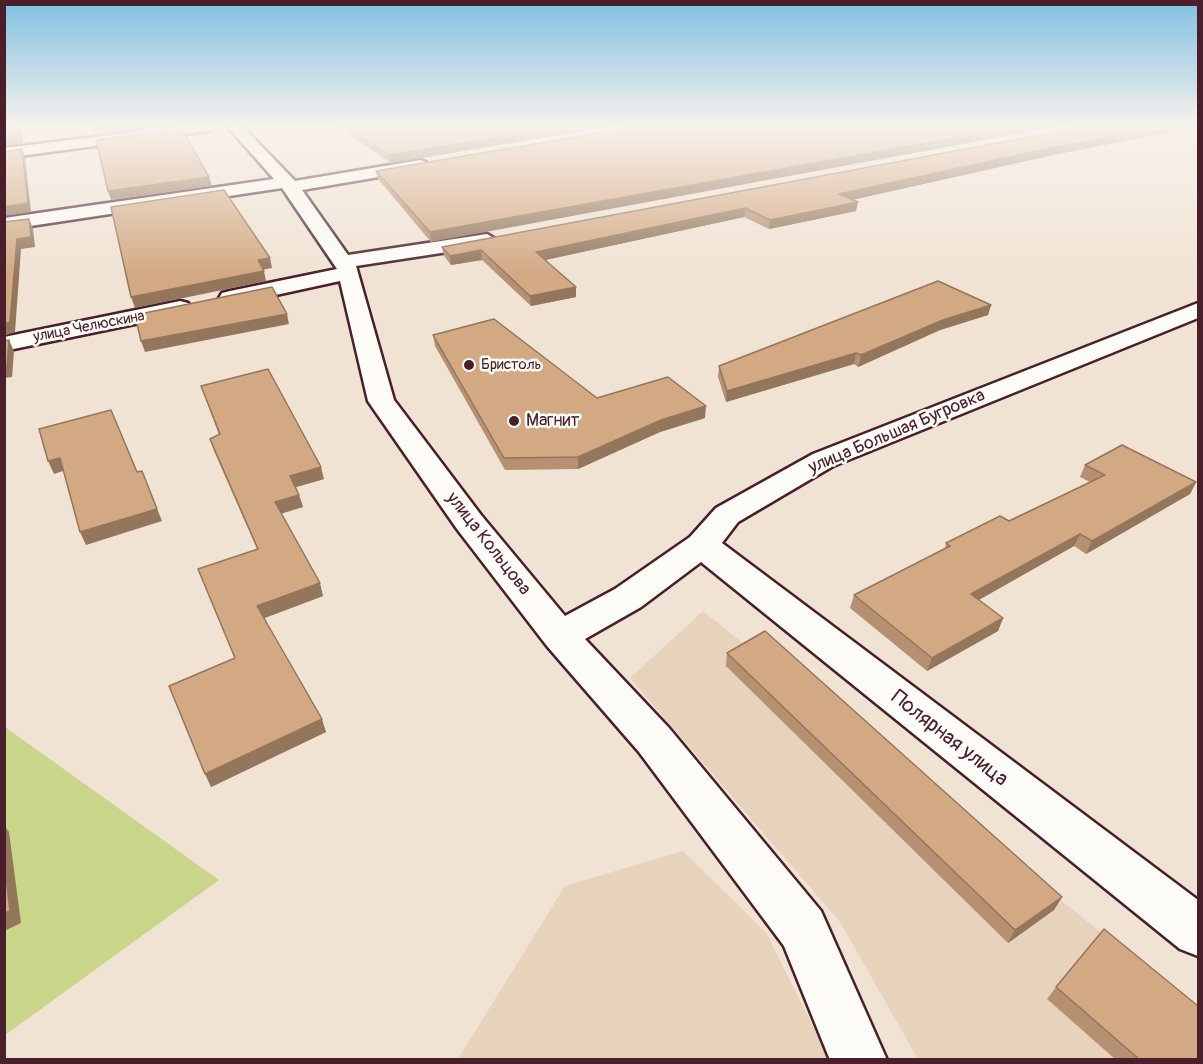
<!DOCTYPE html>
<html>
<head>
<meta charset="utf-8">
<style>
  body { margin:0 }
  #map { position:relative; width:1203px; height:1064px; overflow:hidden; background:#f0e3d4; font-family:Pangolin,sans-serif }
  canvas { display:block }
  .frame { position:absolute; inset:0; border:6px solid #4a1f2b; pointer-events:none }
</style>
</head>
<body>
<div id="map">
<canvas width="1203" height="1064"></canvas>
<div class="frame"></div>
</div>
<script>
const g = document.querySelector('canvas').getContext('2d');
g.lineJoin = 'round';
function paint(path, color) {
  g.fillStyle = color;
  g.fill(path, 'evenodd');
}
function toPath(rows) {
  const path = new Path2D();
  for (const r of rows) {
    path.moveTo(r[0], r[1]);
    for (let i = 2; i < r.length; i += 2) path.lineTo(r[i], r[i + 1]);
  }
  return path;
}
function stroke(path, color, width, dash) {
  g.strokeStyle = color;
  g.lineWidth = width;
  g.lineCap = dash ? 'butt' : 'round';
  g.setLineDash(dash || []);
  g.stroke(path);
}
function write(font, color, halo, rows, align = 'center') {
  g.font = font + ' Pangolin,sans-serif';
  g.lineWidth = 5;
  g.setLineDash([]);
  g.textBaseline = 'middle';
  g.strokeStyle = halo;
  g.fillStyle = color;
  for (const [text, x, y, turn = 0] of rows) {
    g.save();
    g.translate(x, y);
    g.rotate((+turn || 0) * Math.PI / 180);
    g.textAlign = isNaN(turn) ? turn : align;
    if (halo) g.strokeText(text, 0, 0);
    g.fillText(text, 0, 0);
    g.restore();
  }
}
const built = toPath([
  [703,611,1198,1011,1198,1059,918,1059,840,922,630,678],
  [683,851,767,934,829,1059,458,1059,565,886]
]);
const green = toPath([
  [5,727,219,880,5,1035]
]);
const minor = toPath([
  [177,127,215,127,208,131,4,158,4,148,177,127],
  [228,127,243,127,295,181,420,160,426,162,428,165,420,170,302,190,348,255,487,234,497,240,487,246,356,266,394,400,481,515,565,616,615,589,690,537,716,508,813,454,1198,303,1198,318,833,466,738,522,722,543,1198,900,1198,956,1180,949,701,562,641,607,585,639,669,728,821,911,887,1060,830,1060,784,946,639,752,547,646,457,529,368,401,340,281,230,305,222,303,219,298,222,293,230,291,337,269,282,188,4,230,4,218,274,179,228,127],
  [180,301,188,303,191,308,188,313,4,351,4,337,180,301]
]);
const wall = toPath([
  [338,127,607,127,391,163],
  [635,127,431,242,378,179,376,171],
  [1053,155,852,200,856,211,769,229,744,217,545,260,576,297,531,306,482,260,451,265,444,256,442,247],
  [991,305,988,315,940,330,858,367,854,364,726,402,718,377,719,366],
  [433,335,597,398,705,418,660,432,578,469,505,470,435,346],
  [201,386,324,479,296,487,299,495,303,507,281,514,323,596,264,618,326,732,211,787,235,659,257,549,214,451,210,439,219,435],
  [1085,465,1196,482,1190,494,1086,554,1074,546,979,600,1003,618,998,631,927,671,850,608,854,595,945,549,946,543,1009,521,1090,482,1080,477],
  [727,653,1062,897,1054,910,1008,943,726,666],
  [1056,987,1198,1059,1115,1059,1047,999]
]);
const shadedWall = toPath([
  [19,127,21,127,23,143,4,146,4,138],
  [94,127,162,127,96,135],
  [561,127,607,127,391,163,389,155],
  [1015,127,1055,127,431,242,430,232],
  [1163,127,1198,127,1053,155,838,203,839,194,1055,147],
  [22,149,25,158,31,212,4,216,4,207],
  [209,177,212,186,111,200,108,191],
  [858,202,856,211,769,229,770,220],
  [745,208,744,217,536,262,536,252],
  [29,219,33,228,35,247,21,249,15,332,4,336,4,324,17,239],
  [481,250,482,260,451,265,450,256],
  [270,258,272,268,261,270,258,260],
  [264,271,266,281,135,308,131,297],
  [576,287,576,297,531,306,530,296],
  [991,305,988,315,940,330,858,367,861,355,943,320],
  [287,314,289,324,145,352,141,341],
  [9,340,14,351,12,377,4,378,4,366],
  [856,353,854,364,726,402,727,391],
  [706,406,705,418,660,432,578,469,578,457,661,420],
  [60,458,66,470,54,474,48,461],
  [321,467,324,479,293,488,290,476],
  [142,471,162,521,86,545,80,532],
  [1196,482,1190,494,1086,554,1092,541],
  [299,495,303,507,278,514,275,502],
  [1080,534,1074,546,966,607,971,594],
  [320,583,323,596,262,619,257,606],
  [1003,618,998,631,927,671,932,658],
  [322,719,326,732,211,787,205,774],
  [4,825,9,832,21,923,4,931],
  [1062,897,1054,910,1008,943,1015,930]
]);
const building = toPath([
  [4,127,19,127,20,136,4,138,4,127],
  [348,127,561,127,389,155,348,127],
  [635,127,1015,127,430,232,376,171,635,127],
  [1083,127,1163,127,1055,147,839,194,858,202,770,220,745,208,536,252,576,287,530,296,481,250,450,256,442,247,1083,127],
  [182,129,209,177,108,191,96,140,182,129],
  [22,149,28,203,4,207,4,152,22,149],
  [224,190,270,258,258,260,264,271,131,297,111,207,224,190],
  [29,219,31,237,17,239,10,322,4,324,4,222,29,219],
  [938,281,991,305,943,320,861,355,856,353,727,391,719,366,938,281],
  [272,287,287,314,141,341,135,315,272,287],
  [494,319,597,398,668,377,706,406,661,420,578,457,504,458,433,335,494,319],
  [9,340,7,366,4,366,4,341,9,340],
  [268,369,321,467,290,476,299,495,275,502,320,583,257,606,322,719,205,774,169,686,235,658,198,569,258,549,210,439,220,434,201,386,268,369],
  [111,410,137,472,142,471,157,509,80,532,60,458,48,461,39,429,111,410],
  [1122,445,1196,482,1092,541,1080,534,971,594,1003,618,932,658,854,595,950,546,946,543,1000,516,1009,521,1105,475,1085,465,1122,445],
  [765,631,1062,897,1015,930,727,653,765,631],
  [4,861,10,911,4,913,4,861],
  [1104,929,1198,1006,1198,1059,1139,1059,1056,987,1104,929]
]);
const markers = [
  [469,365,6,"#4a1f2b"],
  [514,421,6,"#4a1f2b"]
];
const farStreetnames = [
  ["улица Челюскина",89,327,-11]
];
const farPoinames = [
  ["Бристоль",481,365]
];
const poiNames = [
  ["Магнит",526,421]
];
const streetNames = [
  ["улица Большая Бугровка",897,432,-23],
  ["улица Кольцова",488,544,52]
];
const nearStreetnames = [
  ["Полярная улица",949,739,38]
];
paint(built, '#e7d2bc');
paint(green, '#c9d589');
stroke(minor, '#4a1f2b', 5);
paint(minor, '#fdfcf7');
paint(wall, '#b59171');
paint(shadedWall, '#93765c');
paint(building, '#d2a983');
stroke(building, '#93765c', 1.5);
const sky = g.createLinearGradient(0, 0, 0, 276);
sky.addColorStop(0, '#7fc0e2');
sky.addColorStop(0.46, '#f8f2ec');
sky.addColorStop(1, '#f8f2ec00');
g.fillStyle = sky;
g.fillRect(0, 0, 1203, 276);
for (const [x, y, r, color] of markers) {
  const dot = new Path2D();
  dot.arc(x, y, r, 0, 2 * Math.PI);
  g.fillStyle = color;
  g.fill(dot);
  stroke(dot, '#fdfcf7', 2);
}
write('15px', '#4a1f2b', '#fdfcf7', farStreetnames);
write('15px', '#4a1f2b', '#fdfcf7', farPoinames, 'left');
write('18px', '#4a1f2b', '#fdfcf7', poiNames, 'left');
write('18px', '#4a1f2b', '#fdfcf7', streetNames);
write('21px', '#4a1f2b', '#fdfcf7', nearStreetnames);
</script>
</body>
</html>
